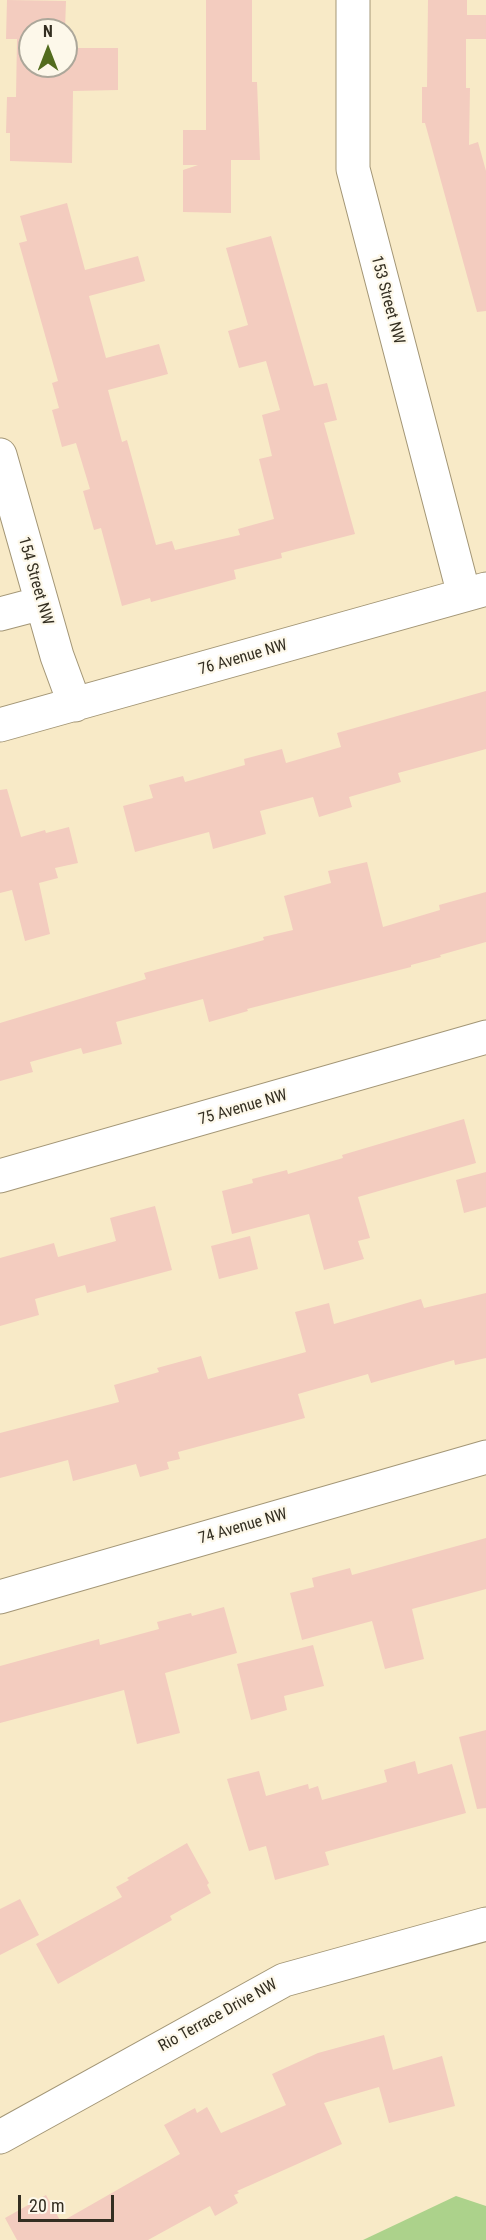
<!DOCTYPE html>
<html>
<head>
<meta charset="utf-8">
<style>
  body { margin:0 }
  #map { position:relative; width:486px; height:2240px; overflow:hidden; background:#f8eac7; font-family:"Roboto Condensed",sans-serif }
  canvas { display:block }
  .north { position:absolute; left:18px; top:18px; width:60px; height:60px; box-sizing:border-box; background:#fdf8ea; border:2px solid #aca79a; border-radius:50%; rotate:0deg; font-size:16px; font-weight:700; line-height:24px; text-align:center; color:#332e21 }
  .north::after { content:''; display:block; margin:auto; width:21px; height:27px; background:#536c1e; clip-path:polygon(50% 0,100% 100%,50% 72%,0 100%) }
  .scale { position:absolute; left:18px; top:2195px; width:96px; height:27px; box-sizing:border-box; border:3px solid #332e21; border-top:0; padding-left:8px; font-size:18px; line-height:21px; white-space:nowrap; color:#332e21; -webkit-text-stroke:4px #fdf8ea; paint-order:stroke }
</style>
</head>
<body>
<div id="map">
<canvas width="486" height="2240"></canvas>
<div class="north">N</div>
<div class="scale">20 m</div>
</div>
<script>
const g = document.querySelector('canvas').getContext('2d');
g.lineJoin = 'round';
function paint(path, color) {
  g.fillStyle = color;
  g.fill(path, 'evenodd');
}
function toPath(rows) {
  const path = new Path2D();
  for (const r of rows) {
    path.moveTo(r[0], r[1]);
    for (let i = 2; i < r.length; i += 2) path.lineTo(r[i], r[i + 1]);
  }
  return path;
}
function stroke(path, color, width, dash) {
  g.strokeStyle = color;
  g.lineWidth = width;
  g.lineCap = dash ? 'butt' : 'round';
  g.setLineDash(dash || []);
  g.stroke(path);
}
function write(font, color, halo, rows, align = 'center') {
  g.font = font + ' "Roboto Condensed",sans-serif';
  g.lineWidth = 4.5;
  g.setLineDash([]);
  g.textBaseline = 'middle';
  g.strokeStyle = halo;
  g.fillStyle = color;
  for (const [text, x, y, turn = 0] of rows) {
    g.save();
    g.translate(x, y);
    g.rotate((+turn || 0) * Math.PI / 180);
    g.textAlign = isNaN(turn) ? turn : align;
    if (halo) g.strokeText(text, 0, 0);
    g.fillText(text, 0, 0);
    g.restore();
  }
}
const green = toPath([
  [456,2196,486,2206,486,2240,363,2240]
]);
const building = toPath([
  [7,0,66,1,65,30,30,30,30,66,66,66,66,48,118,48,118,90,73,91,72,163,10,161,10,133,6,133,7,97,16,97,17,39,6,39],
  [206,0,252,0,252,82,257,82,260,160,231,160,231,213,183,212,183,170,198,165,183,165,183,130,206,130],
  [428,0,467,0,467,15,486,15,486,39,466,39,466,88,470,88,469,145,478,142,486,171,486,311,477,312,425,123,422,123,422,87,427,87],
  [67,203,85,270,138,256,145,281,89,296,106,358,159,344,168,374,108,390,122,442,127,440,156,545,172,541,175,550,240,535,238,529,274,519,259,459,272,456,262,415,280,410,266,361,239,368,228,331,248,325,226,248,271,236,314,386,327,383,337,420,324,423,355,534,281,553,282,558,234,570,236,579,151,602,150,598,122,606,101,528,94,530,83,491,90,489,76,443,62,447,52,410,59,408,52,383,58,381,19,243,27,241,20,216],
  [486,691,486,749,398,773,401,782,349,797,352,807,319,817,313,797,260,811,266,834,213,849,209,832,135,852,123,806,153,798,149,785,183,776,185,782,245,765,244,759,282,749,286,763,341,747,337,733],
  [7,789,21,837,45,830,46,833,69,827,78,863,55,868,58,878,39,883,50,934,25,941,12,890,0,893,0,790],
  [367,862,383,927,440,910,439,905,486,892,486,942,440,955,441,957,411,965,411,967,247,1009,248,1011,209,1022,203,999,116,1022,122,1044,83,1054,81,1048,30,1062,33,1072,0,1081,0,1023,146,979,144,973,264,940,263,937,293,930,284,896,331,883,328,871],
  [464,1119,476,1163,358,1197,370,1238,358,1241,364,1259,324,1270,309,1214,232,1234,222,1191,253,1183,252,1179,287,1170,288,1174,343,1158,342,1155],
  [486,1172,486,1207,464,1213,456,1180],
  [155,1206,172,1270,87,1293,85,1285,35,1299,39,1315,0,1326,0,1258,54,1243,58,1257,116,1241,110,1218],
  [250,1236,258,1269,219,1279,211,1246],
  [486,1293,486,1358,455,1365,454,1360,371,1383,368,1374,298,1394,305,1418,178,1452,180,1459,167,1462,169,1469,140,1477,136,1464,73,1481,68,1460,0,1478,0,1433,119,1402,114,1385,159,1372,157,1368,201,1356,208,1379,306,1352,295,1312,329,1303,334,1324,421,1299,424,1308],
  [486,1538,486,1589,412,1609,424,1659,385,1669,372,1621,302,1640,290,1593,314,1587,312,1578,350,1568,352,1575],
  [224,1607,237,1653,165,1673,180,1733,137,1744,124,1690,0,1723,0,1666,99,1639,100,1645,159,1629,157,1622,191,1613,192,1616],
  [313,1645,324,1686,284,1696,287,1710,251,1720,237,1664],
  [486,1730,486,1808,477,1809,459,1737],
  [415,1761,418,1774,452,1764,466,1813,325,1852,329,1865,275,1880,266,1846,249,1851,227,1779,259,1771,266,1796,308,1784,309,1789,318,1786,322,1800,387,1782,384,1770],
  [187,1843,209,1883,207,1885,211,1893,170,1916,172,1920,58,1984,36,1944,122,1897,116,1887,129,1880,127,1878],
  [20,1899,39,1935,0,1955,0,1909],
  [384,2035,393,2070,442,2056,455,2106,389,2123,379,2087,324,2103,342,2144,237,2191,239,2193,234,2195,238,2203,215,2216,210,2206,148,2240,17,2240,5,2218,46,2195,61,2222,180,2154,164,2125,195,2108,197,2113,207,2107,221,2133,286,2105,272,2074,318,2053]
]);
const minor = toPath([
  [353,0,353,169,464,595],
  [0,455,57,656,75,705],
  [0,614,42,603],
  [0,725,486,589],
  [0,1176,486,1037],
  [0,1597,486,1457],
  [0,2137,284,1980,486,1924]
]);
const streetNames = [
  ["153 Street NW",387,300,75],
  ["154 Street NW",35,581,74],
  ["76 Avenue NW",243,658,-16],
  ["75 Avenue NW",243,1108,-16],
  ["74 Avenue NW",243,1527,-16],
  ["Rio Terrace Drive NW",218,2016,-29]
];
paint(green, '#acd28b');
paint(building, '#f3ccbf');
stroke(minor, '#a39676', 35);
stroke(minor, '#fff', 33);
write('16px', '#332e21', '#fdf8ea', streetNames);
</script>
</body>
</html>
